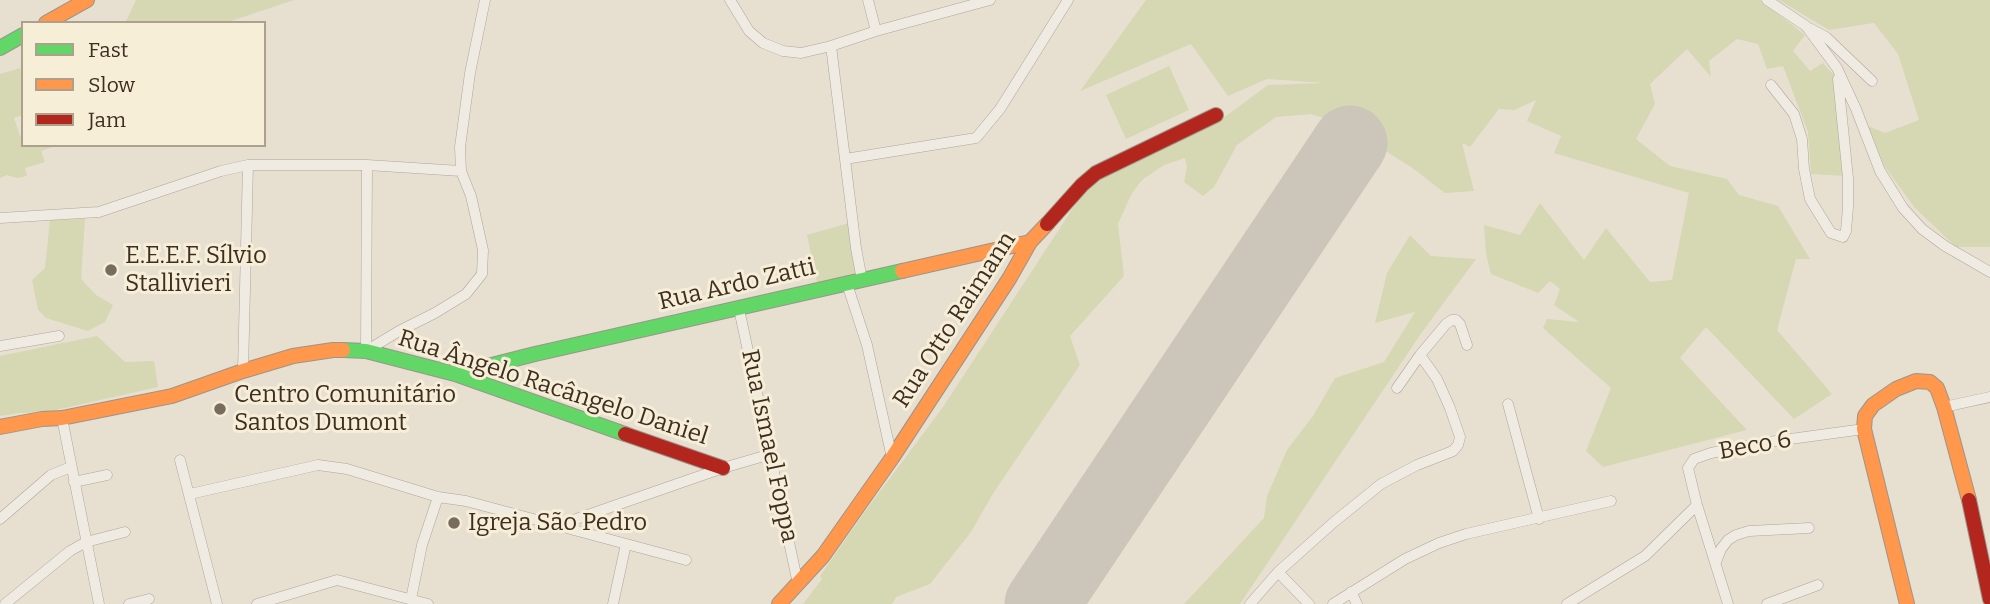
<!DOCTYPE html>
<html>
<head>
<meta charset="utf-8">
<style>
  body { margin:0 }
  #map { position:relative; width:1990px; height:604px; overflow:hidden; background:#e7e0d1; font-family:Bitter,serif }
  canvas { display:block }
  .legend { position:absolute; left:21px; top:21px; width:245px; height:126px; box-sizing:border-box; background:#f7eed8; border:2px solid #ada18e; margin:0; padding:9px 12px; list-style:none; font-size:21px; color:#3d2e20 }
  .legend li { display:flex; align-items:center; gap:14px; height:35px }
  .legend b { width:35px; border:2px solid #ada18e }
</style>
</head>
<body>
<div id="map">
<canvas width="1990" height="604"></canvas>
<ul class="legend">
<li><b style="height:9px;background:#63d668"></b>Fast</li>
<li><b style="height:9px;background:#ff974d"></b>Slow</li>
<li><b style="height:9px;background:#b3261e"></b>Jam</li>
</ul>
</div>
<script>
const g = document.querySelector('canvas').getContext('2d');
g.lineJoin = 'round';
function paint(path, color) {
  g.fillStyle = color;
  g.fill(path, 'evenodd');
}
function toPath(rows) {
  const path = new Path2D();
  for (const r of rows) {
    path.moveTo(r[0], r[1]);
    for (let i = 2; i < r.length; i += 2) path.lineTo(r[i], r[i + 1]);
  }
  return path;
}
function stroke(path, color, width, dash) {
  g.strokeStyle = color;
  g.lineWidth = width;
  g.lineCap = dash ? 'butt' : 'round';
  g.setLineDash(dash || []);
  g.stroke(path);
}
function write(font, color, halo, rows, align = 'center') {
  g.font = font + ' Bitter,serif';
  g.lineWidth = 6;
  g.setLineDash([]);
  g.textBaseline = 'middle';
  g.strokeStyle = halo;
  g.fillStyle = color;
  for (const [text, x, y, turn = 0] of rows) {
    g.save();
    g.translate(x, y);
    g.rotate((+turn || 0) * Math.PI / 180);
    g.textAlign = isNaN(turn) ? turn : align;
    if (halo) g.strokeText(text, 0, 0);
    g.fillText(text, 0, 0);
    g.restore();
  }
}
const green = toPath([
  [136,0,294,0,225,23,125,23],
  [1146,0,1760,0,1805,35,1793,51,1810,71,1823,63,1834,75,1844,176,1811,174,1808,132,1783,66,1767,69,1758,44,1737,39,1709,61,1711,77,1687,49,1650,84,1655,104,1636,139,1670,166,1727,179,1739,195,1778,206,1810,259,1796,259,1777,330,1832,394,1794,419,1706,327,1680,358,1747,430,1603,467,1586,451,1611,388,1543,328,1547,319,1579,322,1554,305,1560,289,1550,281,1538,293,1491,274,1486,254,1484,225,1520,235,1540,203,1584,260,1606,228,1650,282,1672,280,1689,193,1554,153,1561,136,1527,121,1536,100,1514,110,1499,109,1470,147,1462,143,1474,191,1445,193,1411,167,1343,124,1311,114,1276,117,1237,145,1214,187,1203,196,1184,182,1187,167,1185,158,1164,165,1142,180,1132,193,1118,224,1124,276,1070,336,1080,365,994,492,971,532,930,584,896,597,892,604,803,604,822,579,820,576,867,509,943,407,1090,182,1123,169,1226,116,1268,85,1325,83,1267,79,1228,96,1191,44,1080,91],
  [1779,0,1990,0,1990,247,1956,247,1915,208,1885,167,1868,126,1885,133,1919,120,1898,54,1874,23,1829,30],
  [1169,66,1189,110,1126,139,1106,95],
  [20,68,23,77,23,115,14,118,20,136,23,135,23,145,58,145,41,151,45,162,25,168,27,176,17,178,7,175,0,178,0,74],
  [85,219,81,279,96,295,113,305,105,322,88,331,46,318,38,310,32,280,45,268,50,220],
  [849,223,857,275,817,282,807,235],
  [1410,235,1431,256,1476,259,1420,335,1240,604,1184,604,1264,518,1267,496,1287,450,1313,416,1335,378,1384,362,1415,312,1375,323,1387,273],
  [97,336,125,362,154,361,158,387,47,412,20,413,0,416,0,356]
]);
const runway = toPath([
  [1042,604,1350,143]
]);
const street = toPath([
  [730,0,749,31,763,43,783,51,801,53,831,46,856,248,862,280],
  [868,0,876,31],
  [1767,0,1806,26,1837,68,1856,109,1880,171,1903,208,1922,229,1945,246,1990,272],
  [1809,28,1826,37,1872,81],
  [831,46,876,31,990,0],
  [1771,85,1794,114,1802,139,1804,169,1810,199,1831,233,1843,237,1846,231,1848,207,1848,178,1838,79],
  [845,159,976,138,1000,109,1068,0],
  [0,218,99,212,221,171,248,165,367,165,461,171],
  [847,284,867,345,892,458],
  [739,309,798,584],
  [0,346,59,336],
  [366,351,399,331,435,313,466,294,482,274,483,250,471,196,461,171,460,147,470,73,485,0],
  [366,351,367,165],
  [243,371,248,165],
  [1397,388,1420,355,1446,324,1452,320,1456,320,1460,324,1467,345],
  [1508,404,1539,519],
  [1944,407,1990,397],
  [62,418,99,604],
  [180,460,217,604],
  [74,482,107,475],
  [190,494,318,465,347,469,438,497,466,501,686,560],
  [0,519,51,475,71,467],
  [559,525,723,468,771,454],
  [1716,562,1721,549,1728,540,1736,535,1749,531,1809,528],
  [1278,572,1309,604],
  [1351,592,1357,604],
  [411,599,422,545,438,497],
  [5,604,70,551,86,542,125,532],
  [129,604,149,599],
  [257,604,337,580,428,604],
  [613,604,626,544],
  [1250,604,1278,572,1334,522,1381,484,1417,465,1453,451,1458,445,1460,437,1450,408,1437,379,1420,355],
  [1333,604,1405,559,1439,543,1466,534,1611,501],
  [1567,604,1645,556,1697,505],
  [1728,604,1697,505,1688,468,1694,459,1711,453,1761,443,1864,429],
  [1767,604,1818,585]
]);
const fast = toPath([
  [0,48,23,35],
  [343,350,366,351,455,374,625,434],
  [456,374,535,354,902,271]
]);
const slow = toPath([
  [46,23,87,0],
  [902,271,1030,242],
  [0,427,42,419,62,418,172,396,243,371,293,356,333,350,343,350],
  [779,604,823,556,892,458,1009,279,1030,242,1047,224],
  [1907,604,1864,429,1865,416,1873,405,1896,389,1916,381,1930,382,1937,388,1944,407,1969,500]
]);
const jam = toPath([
  [1047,224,1082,185,1096,173,1216,115],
  [625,434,723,468],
  [1969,500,1990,599]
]);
const markers = [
  [111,270,7,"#786c5e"],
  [220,409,7,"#786c5e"],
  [454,523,7,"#786c5e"]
];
const poiNames = [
  ["E.E.E.F. Sílvio",125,256],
  ["Stallivieri",125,284],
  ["Centro Comunitário",234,395],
  ["Santos Dumont",234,423],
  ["Igreja São Pedro",468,523]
];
const streetNames = [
  ["Rua Ardo Zatti",737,285,-13],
  ["Rua Otto Raimann",955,320,-57],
  ["Rua Ângelo Racângelo Daniel",553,388,18],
  ["Rua Ismael Foppa",769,446,78],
  ["Beco 6",1755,446,-10]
];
paint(green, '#d6d7b3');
stroke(runway, '#cbc5ba', 75);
stroke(street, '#ada599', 11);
stroke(fast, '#9c958a', 16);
stroke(slow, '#9c958a', 16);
stroke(jam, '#9c958a', 16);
stroke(street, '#efebe3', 10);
stroke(fast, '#63d668', 14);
stroke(slow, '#ff974d', 14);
stroke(jam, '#b3261e', 14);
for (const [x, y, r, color] of markers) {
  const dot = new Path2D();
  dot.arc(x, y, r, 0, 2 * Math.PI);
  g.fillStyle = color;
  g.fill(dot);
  stroke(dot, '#f7eed8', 2.5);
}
write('24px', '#3d2e20', '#f7eed8', poiNames, 'left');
write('24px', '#3d2e20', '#f7eed8', streetNames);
</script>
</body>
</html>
